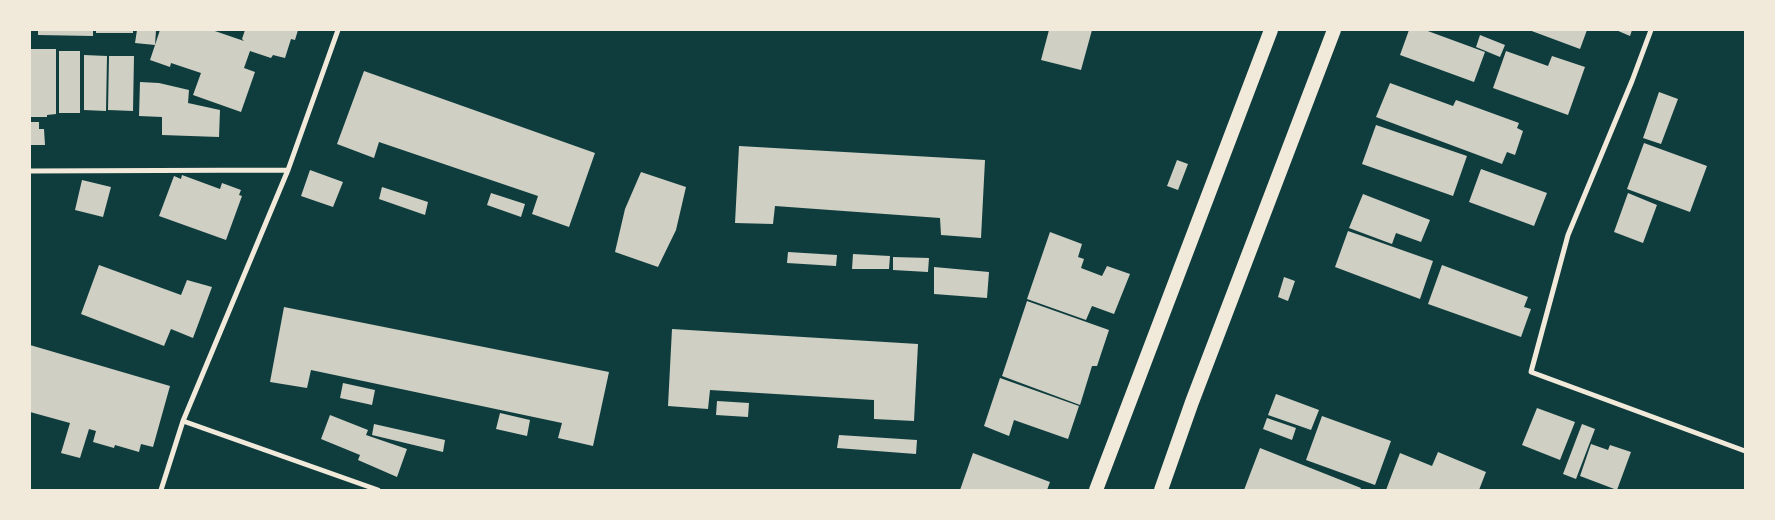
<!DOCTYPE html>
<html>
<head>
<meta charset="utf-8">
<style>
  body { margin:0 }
  #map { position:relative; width:1775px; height:520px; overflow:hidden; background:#0f3d3e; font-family:Arial,sans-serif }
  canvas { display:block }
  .frame { position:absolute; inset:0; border:31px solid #f1e9da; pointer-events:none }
</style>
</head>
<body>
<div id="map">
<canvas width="1775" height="520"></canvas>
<div class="frame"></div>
</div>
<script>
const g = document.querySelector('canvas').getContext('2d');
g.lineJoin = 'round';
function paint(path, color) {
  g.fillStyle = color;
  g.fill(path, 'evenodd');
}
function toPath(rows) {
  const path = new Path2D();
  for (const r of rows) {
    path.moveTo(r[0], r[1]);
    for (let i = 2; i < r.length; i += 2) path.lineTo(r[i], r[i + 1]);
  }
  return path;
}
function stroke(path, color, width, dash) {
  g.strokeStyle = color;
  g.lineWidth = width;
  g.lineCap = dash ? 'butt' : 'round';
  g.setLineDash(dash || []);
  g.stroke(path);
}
const building = toPath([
  [38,30,93,30,93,36,38,35],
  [96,30,133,30,133,33,96,33],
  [137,30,156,30,155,45,135,43],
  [160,30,212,30,244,41,242,39,245,30,298,30,295,40,291,39,285,58,273,55,271,58,250,51,244,68,255,72,241,112,193,95,201,73,171,63,170,67,150,60],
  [1049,30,1092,30,1081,70,1041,60],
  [1409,30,1425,30,1485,52,1474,82,1400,55],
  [1529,30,1587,30,1580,49],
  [1616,30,1632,30,1630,36],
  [1480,35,1505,45,1500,57,1476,47],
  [31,49,56,49,56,114,47,115,47,117,30,117],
  [59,51,80,51,80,113,59,113],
  [1506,51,1548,66,1552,56,1585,67,1568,115,1493,88],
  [84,55,107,56,106,111,84,110],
  [109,56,134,56,133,111,108,110],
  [364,71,595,153,569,227,532,214,538,196,379,142,374,158,337,144],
  [140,82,159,83,189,90,188,103,220,110,219,137,162,135,162,117,139,116],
  [1390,83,1453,106,1456,100,1519,123,1517,128,1523,131,1515,155,1507,152,1502,164,1376,117],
  [1659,92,1678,99,1661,144,1643,138],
  [30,122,39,122,39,129,44,129,45,145,30,145],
  [1376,125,1467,156,1453,196,1362,164],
  [1644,143,1707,166,1690,212,1627,189],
  [739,146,985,160,981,238,941,235,940,218,775,206,773,224,735,223],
  [1177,160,1188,164,1178,190,1167,186],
  [1481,169,1547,193,1534,226,1469,202],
  [310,170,343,182,333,207,301,196],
  [641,172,686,187,676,230,658,267,615,252,625,209],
  [182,175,220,189,222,183,241,190,239,195,242,196,226,240,159,216,174,176,181,179],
  [82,180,111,187,103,217,75,210],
  [382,187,428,202,425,215,379,199],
  [491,193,525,204,521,217,487,205],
  [1628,193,1657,205,1643,243,1614,232],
  [1363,194,1430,220,1421,242,1396,233,1392,244,1349,228],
  [1348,231,1433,261,1420,299,1335,267],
  [1050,232,1082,244,1078,257,1084,259,1081,268,1102,276,1107,266,1130,274,1114,314,1092,306,1086,320,1027,299],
  [788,252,837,255,836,266,787,263],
  [853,254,890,256,889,269,852,269],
  [893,257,929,258,928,272,893,270],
  [99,265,181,295,187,280,212,287,193,338,171,329,164,346,81,314],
  [1442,265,1528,297,1524,307,1531,309,1521,337,1428,304],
  [934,267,989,272,987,298,934,294],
  [1284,277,1295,281,1288,301,1278,297],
  [1027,301,1109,330,1097,366,1092,366,1080,405,1002,376],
  [284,307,609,372,593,446,558,438,562,423,311,370,307,388,270,382],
  [672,329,918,344,914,421,874,419,874,400,710,390,708,409,668,406],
  [30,345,170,386,153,447,141,444,139,452,115,445,114,448,93,442,96,431,89,429,80,458,61,453,70,423,30,412],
  [1000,378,1079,406,1068,439,1014,420,1009,436,984,426],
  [343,383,375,390,372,405,340,398],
  [1276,394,1319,410,1311,430,1268,415],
  [717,401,749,403,748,417,716,415],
  [1537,408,1575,422,1560,460,1522,445],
  [500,413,530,420,527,436,496,429],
  [330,415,368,430,366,435,407,449,397,477,358,460,360,455,321,439],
  [1322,416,1391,441,1375,485,1306,460],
  [1267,418,1296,428,1292,440,1263,429],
  [374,424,445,440,443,452,372,435],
  [1582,424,1595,429,1576,479,1563,474],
  [839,435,917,440,916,454,837,448],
  [1591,444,1608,450,1610,445,1631,452,1617,490,1580,476],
  [1260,448,1361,488,1360,490,1244,490],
  [1438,452,1486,472,1479,490,1386,490,1400,453,1432,466],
  [973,453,1050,482,1047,490,960,490]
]);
const minor = toPath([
  [1651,30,1632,81,1568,235,1531,372,1745,451],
  [30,171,288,170],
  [183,421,378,490],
  [161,490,183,421,288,170,338,30]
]);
const trunk = toPath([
  [1096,490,1271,30],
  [1161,490,1192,402,1334,30]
]);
paint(building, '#cfcfc3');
stroke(minor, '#f1e9da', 5);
stroke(trunk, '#f1e9da', 14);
</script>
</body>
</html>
